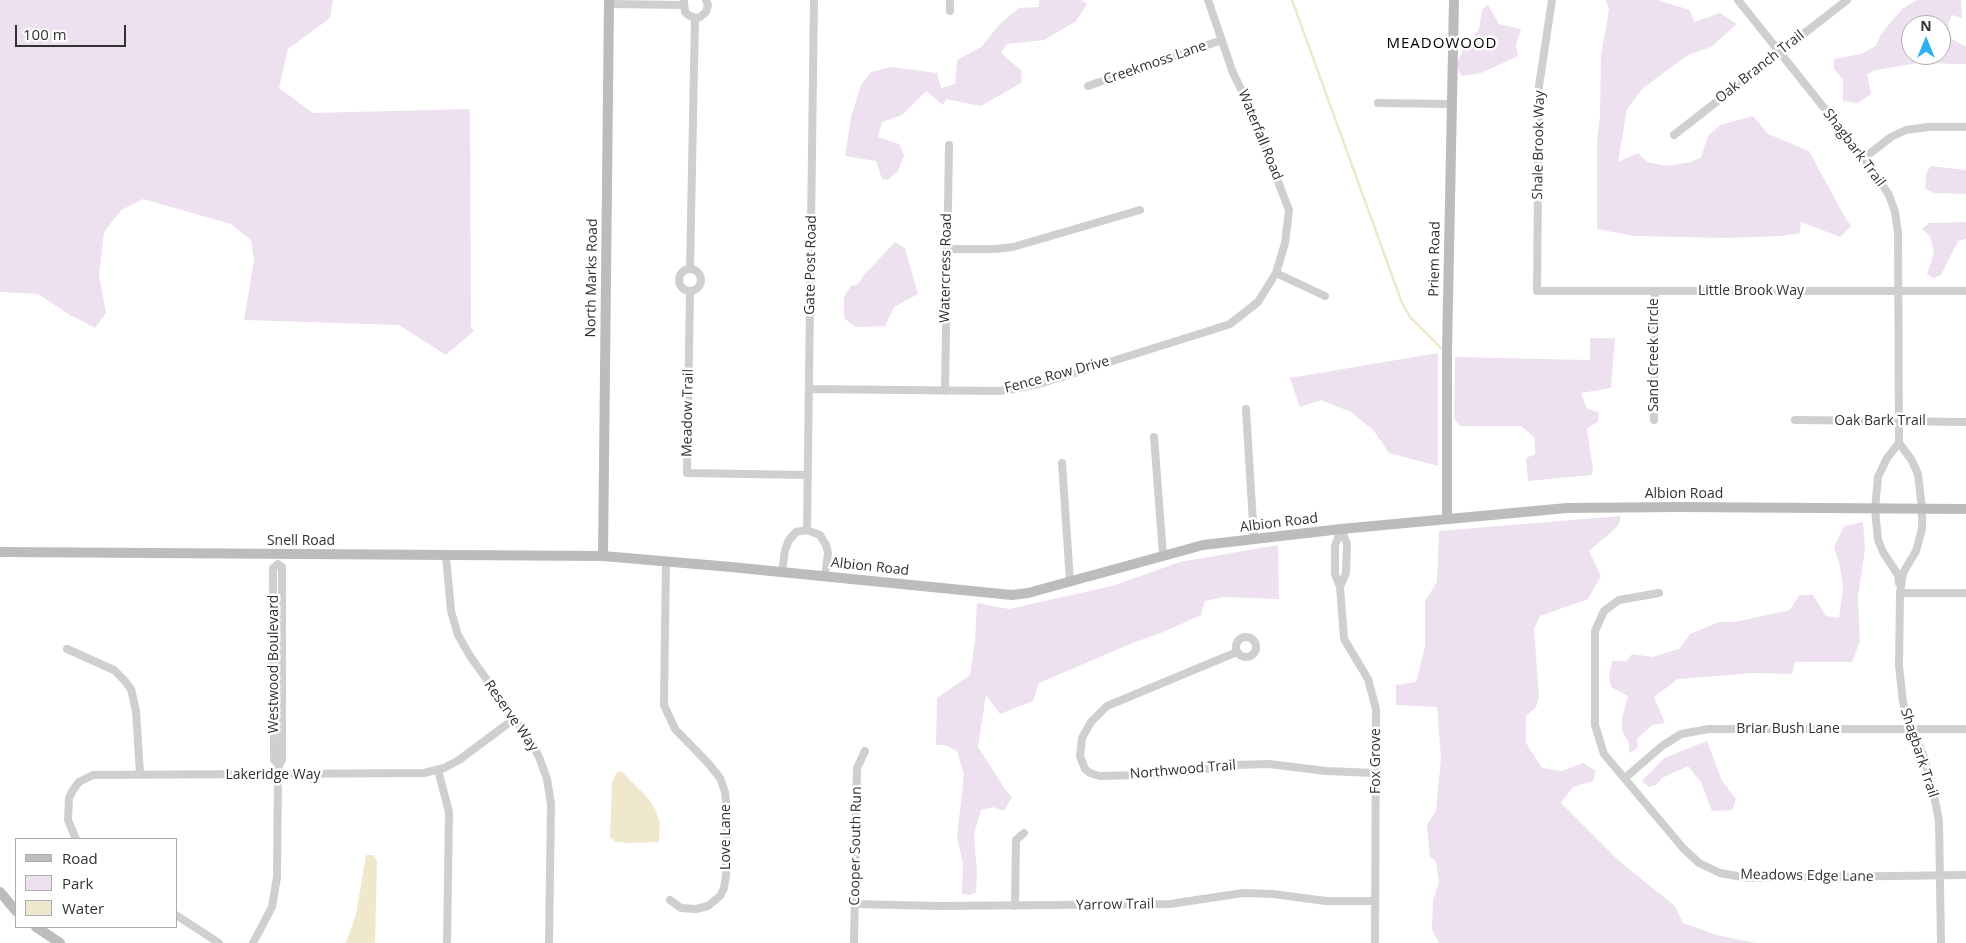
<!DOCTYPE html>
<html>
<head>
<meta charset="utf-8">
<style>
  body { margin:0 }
  #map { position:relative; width:1966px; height:943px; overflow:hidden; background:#fff; font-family:"Open Sans",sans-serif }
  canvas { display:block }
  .legend { position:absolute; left:15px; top:838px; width:162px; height:90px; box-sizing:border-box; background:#fff; border:1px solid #adadad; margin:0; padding:6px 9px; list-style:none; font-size:15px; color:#323232 }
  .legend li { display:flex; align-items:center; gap:10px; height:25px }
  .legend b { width:25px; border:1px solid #adadad }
  .north { position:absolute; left:1901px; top:15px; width:50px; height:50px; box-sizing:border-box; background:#fff; border:1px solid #adadad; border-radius:50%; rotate:0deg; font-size:14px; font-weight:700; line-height:20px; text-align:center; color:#323232 }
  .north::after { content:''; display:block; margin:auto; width:18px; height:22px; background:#2cb0f1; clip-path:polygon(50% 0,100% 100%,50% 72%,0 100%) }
  .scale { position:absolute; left:15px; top:25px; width:111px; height:22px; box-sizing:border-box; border:2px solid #323232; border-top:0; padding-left:6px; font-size:15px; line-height:18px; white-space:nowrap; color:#323232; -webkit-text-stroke:4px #fff; paint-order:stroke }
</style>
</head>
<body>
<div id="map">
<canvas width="1966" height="943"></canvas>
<ul class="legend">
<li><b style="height:6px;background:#bcbcbc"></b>Road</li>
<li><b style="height:14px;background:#ede0ef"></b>Park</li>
<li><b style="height:14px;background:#f0e8cc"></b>Water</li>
</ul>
<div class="north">N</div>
<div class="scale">100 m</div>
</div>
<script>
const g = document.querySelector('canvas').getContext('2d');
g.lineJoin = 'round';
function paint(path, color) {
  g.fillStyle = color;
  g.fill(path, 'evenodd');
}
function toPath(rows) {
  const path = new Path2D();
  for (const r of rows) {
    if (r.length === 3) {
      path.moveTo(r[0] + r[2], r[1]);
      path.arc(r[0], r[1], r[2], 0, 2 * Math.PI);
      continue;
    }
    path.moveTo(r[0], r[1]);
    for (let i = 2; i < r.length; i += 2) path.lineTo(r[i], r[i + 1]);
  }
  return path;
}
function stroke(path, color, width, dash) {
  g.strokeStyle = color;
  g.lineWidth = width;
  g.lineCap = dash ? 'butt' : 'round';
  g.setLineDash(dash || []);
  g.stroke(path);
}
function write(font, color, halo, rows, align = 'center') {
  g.font = font + ' "Open Sans",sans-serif';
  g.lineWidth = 5;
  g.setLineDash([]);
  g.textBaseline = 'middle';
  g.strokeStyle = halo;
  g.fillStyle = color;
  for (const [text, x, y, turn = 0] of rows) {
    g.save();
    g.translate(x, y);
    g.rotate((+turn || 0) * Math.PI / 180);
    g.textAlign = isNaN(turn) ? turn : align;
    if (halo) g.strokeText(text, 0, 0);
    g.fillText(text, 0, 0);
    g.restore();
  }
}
const green = toPath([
  [0,0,333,0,330,18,288,49,279,88,313,113,470,109,471,327,474,331,446,355,399,325,244,320,254,260,251,240,231,224,143,199,121,210,104,232,99,275,106,313,95,328,70,315,38,294,0,292],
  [1039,0,1081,0,1087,4,1076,21,1044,40,1007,44,1001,53,1022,71,1021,83,981,106,946,99,943,105,926,91,902,115,882,122,878,137,899,144,904,155,898,171,888,180,882,179,876,161,845,156,851,117,861,85,871,72,891,67,937,73,941,88,955,84,957,60,981,47,1000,24,1019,8,1039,7],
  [1606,0,1657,0,1690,10,1694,22,1720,13,1737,24,1711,47,1688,55,1643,88,1627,109,1618,162,1638,153,1647,162,1666,166,1691,162,1701,157,1708,136,1720,125,1753,116,1768,134,1809,151,1846,219,1851,226,1840,237,1801,222,1800,233,1781,236,1724,238,1634,236,1597,229,1597,141,1600,116,1601,55,1609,10],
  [1917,0,1961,0,1962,18,1952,15,1948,24,1952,39,1966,47,1966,64,1918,63,1876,70,1867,74,1871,94,1858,103,1843,101,1843,79,1834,69,1834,59,1861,54,1876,46,1881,34,1902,9],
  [1911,25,1941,25,1941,55,1911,55],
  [1488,5,1499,24,1521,29,1516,45,1518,56,1481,73,1462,76,1456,66,1463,50,1479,29,1482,10],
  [1930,166,1966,170,1966,194,1934,193,1925,189,1926,175],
  [1966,222,1966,239,1958,241,1941,275,1934,278,1927,274,1934,253,1930,236,1922,229,1929,223],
  [895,242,905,248,918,294,894,307,885,326,855,327,844,318,844,297,851,286,858,284,864,275],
  [1590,338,1615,338,1611,388,1581,393,1587,408,1599,413,1598,422,1587,428,1593,470,1591,475,1528,481,1526,458,1535,454,1535,438,1521,426,1460,426,1454,418,1455,357,1590,360],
  [1438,353,1438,466,1389,453,1374,431,1351,412,1321,400,1300,407,1290,378],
  [1621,516,1618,526,1589,551,1601,576,1588,599,1540,616,1534,629,1539,697,1536,707,1526,716,1526,743,1542,768,1562,771,1583,763,1596,771,1593,781,1573,787,1561,803,1619,861,1675,906,1683,923,1717,935,1755,943,1439,943,1432,930,1433,900,1439,882,1436,861,1430,857,1427,825,1436,811,1441,758,1437,707,1396,705,1396,685,1416,682,1425,647,1425,601,1437,582,1439,531],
  [1863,522,1865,549,1858,597,1860,641,1852,662,1795,662,1792,674,1753,673,1678,679,1654,697,1665,723,1652,725,1637,739,1638,748,1629,753,1629,743,1622,731,1622,718,1628,696,1611,687,1609,677,1612,661,1627,661,1632,654,1652,657,1679,649,1690,634,1719,622,1735,622,1790,610,1799,595,1813,595,1826,616,1839,618,1843,588,1840,566,1834,547,1844,526],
  [1278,545,1279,599,1223,597,1205,601,1201,615,1161,633,1135,642,1039,683,1033,701,1000,714,986,695,978,747,1005,789,1012,797,1004,811,993,807,981,810,974,834,977,873,976,892,970,895,962,894,963,863,957,837,964,774,957,751,945,745,936,745,937,698,970,675,975,641,977,603,1009,609,1112,586,1180,562],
  [1707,741,1722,781,1736,799,1732,810,1712,811,1701,782,1688,766,1662,778,1656,785,1649,787,1642,781,1664,758]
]);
const water = toPath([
  [621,771,648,798,655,809,660,823,659,842,627,843,616,842,610,838,612,782,617,772],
  [366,855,374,855,377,861,375,943,346,943,356,914]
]);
const stream = toPath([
  [1292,0,1402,303,1410,317,1441,348]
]);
const street = toPath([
  [1552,0,1539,86,1537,291,1966,291],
  [1738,0,1864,158,1889,195,1895,212,1898,233,1899,443,1911,459,1918,474,1922,509,1922,529,1916,551,1903,573,1900,593,1899,666,1903,702,1906,716,1924,757,1933,790,1939,821,1941,943],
  [684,2,685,12,688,15,696,18,700,17,706,12,708,5,706,0],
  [609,4,684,5],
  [950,11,950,0],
  [1088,86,1222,40],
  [1378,103,1451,104],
  [1674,135,1847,0],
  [1864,158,1891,137,1906,130,1928,127,1966,127],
  [946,249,996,249,1013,247,1140,210],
  [690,280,11],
  [690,269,695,18],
  [1276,273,1325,296],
  [690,292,687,473,808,475],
  [810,389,998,391,1014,389,1039,384,1218,328,1230,324,1258,302,1276,273,1285,243,1289,210,1247,101,1233,73,1208,0],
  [945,391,949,145],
  [1246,409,1254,539],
  [1654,420,1655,291],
  [1795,420,1966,422],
  [1154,437,1163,555],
  [1062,463,1070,581],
  [1341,529,1335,546,1335,574,1340,587,1344,639,1368,679,1376,709,1375,943],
  [807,530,814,0],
  [446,556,451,611,458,635,470,656,531,742,539,757,547,779,551,804,549,943],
  [666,561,664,705,675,729,708,763,720,778,725,792,727,809,726,875,724,888,720,896,708,906,696,909,681,908,670,900],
  [782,572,785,550,789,540,796,532,807,530,820,535,826,545,828,553,825,576],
  [1899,583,1898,575,1883,552,1878,540,1875,509,1878,477,1887,458,1899,443],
  [1340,587,1346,573,1347,544,1341,529],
  [1659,593,1619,600,1604,611,1595,631,1595,725,1604,754,1683,848,1699,863,1720,873,1748,878,1966,875],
  [1900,593,1966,593],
  [1246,647,10],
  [67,649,114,670,124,680,131,689,136,711,140,774],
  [1237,652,1107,706,1091,722,1082,738,1080,756,1085,769,1090,773,1100,776,1138,775,1167,774,1235,765,1269,764,1326,771,1375,773],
  [438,770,449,812,447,943],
  [1625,778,1662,746,1681,734,1709,729,1966,729],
  [76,839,68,820,69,798,73,790,79,782,93,775,424,773,444,768,459,760,514,719],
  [854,904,940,906,1170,904,1243,893,1273,894,1326,901,1375,901],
  [1015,906,1016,840,1024,833],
  [176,915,219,943],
  [253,943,272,907,277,877,278,775,279,765,282,760,282,567,278,564,273,568,274,760,279,765],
  [854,943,857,768,865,751]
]);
const secondary = toPath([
  [1447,519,1447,351,1454,0],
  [0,552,603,556,731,567,1012,595,1028,593,1203,545,1341,529,1567,508,1678,507,1966,509],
  [603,556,609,0],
  [0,892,16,911],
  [36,927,60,943]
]);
const streetNames = [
  ["Creekmoss Lane",1155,63,-19],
  ["Oak Branch Trail",1760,67,-38],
  ["Waterfall Road",1260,135,68],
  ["Shale Brook Way",1539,145,-89],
  ["Shagbark Trail",1854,148,53],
  ["Priem Road",1435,259,-89],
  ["Gate Post Road",811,265,-89],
  ["Watercress Road",946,268,-89],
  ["North Marks Road",592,278,-89],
  ["Little Brook Way",1751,291],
  ["Sand Creek Circle",1654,355,-90],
  ["Fence Row Drive",1057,375,-15],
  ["Meadow Trail",688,413,-89],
  ["Oak Bark Trail",1880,421],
  ["Albion Road",1684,494],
  ["Albion Road",1279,523,-7],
  ["Snell Road",301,541],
  ["Albion Road",870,567,6],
  ["Westwood Boulevard",274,664,-90],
  ["Reserve Way",511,716,55],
  ["Briar Bush Lane",1788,729],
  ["Shagbark Trail",1919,753,72],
  ["Fox Grove",1376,761,-90],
  ["Northwood Trail",1183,770,-5],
  ["Lakeridge Way",273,775],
  ["Love Lane",726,837,-90],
  ["Cooper South Run",856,846,-89],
  ["Meadows Edge Lane",1807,876,1],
  ["Yarrow Trail",1115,905,-1]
];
const neighbourhoodNames = [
  ["MEADOWOOD",1442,44]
];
paint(green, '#ede0ef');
paint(water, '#f0e8cc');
stroke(stream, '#f0e8cc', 2.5);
stroke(street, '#cfcfcf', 8);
stroke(secondary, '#bcbcbc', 10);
write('14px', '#323232', '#fff', streetNames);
g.letterSpacing = '1px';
write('15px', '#000', '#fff', neighbourhoodNames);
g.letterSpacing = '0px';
</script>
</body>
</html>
